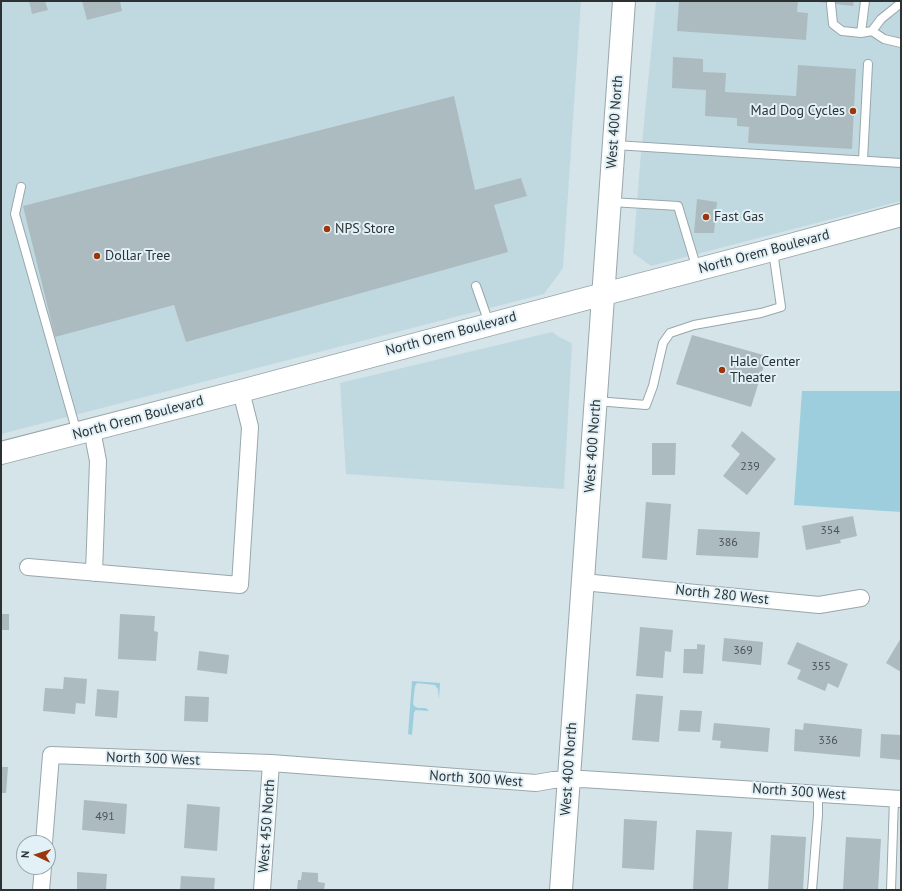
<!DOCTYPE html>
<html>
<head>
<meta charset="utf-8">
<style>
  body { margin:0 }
  #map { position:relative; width:902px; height:891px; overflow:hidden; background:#d4e4e9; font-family:"PT Sans",sans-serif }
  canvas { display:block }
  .frame { position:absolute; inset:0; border:2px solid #2c3234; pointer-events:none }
  .north { position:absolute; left:16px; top:835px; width:40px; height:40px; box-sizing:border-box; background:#e1f1f7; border:1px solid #99a5a9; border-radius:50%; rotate:274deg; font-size:11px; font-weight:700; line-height:16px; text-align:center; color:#2c3234 }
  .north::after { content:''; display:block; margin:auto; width:14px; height:18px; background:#9c370b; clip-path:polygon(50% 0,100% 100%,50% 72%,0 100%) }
</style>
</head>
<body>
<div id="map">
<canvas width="902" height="891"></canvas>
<div class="frame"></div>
<div class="north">N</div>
</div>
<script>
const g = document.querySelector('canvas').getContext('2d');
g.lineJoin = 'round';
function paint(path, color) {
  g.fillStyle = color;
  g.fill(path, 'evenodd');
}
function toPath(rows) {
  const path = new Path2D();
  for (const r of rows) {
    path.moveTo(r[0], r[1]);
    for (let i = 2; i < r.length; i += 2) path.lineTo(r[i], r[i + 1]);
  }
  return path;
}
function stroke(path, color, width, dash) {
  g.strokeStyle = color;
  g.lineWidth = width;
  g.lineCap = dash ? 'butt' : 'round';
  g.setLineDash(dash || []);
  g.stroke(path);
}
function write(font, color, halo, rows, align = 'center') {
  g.font = font + ' "PT Sans",sans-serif';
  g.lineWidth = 4;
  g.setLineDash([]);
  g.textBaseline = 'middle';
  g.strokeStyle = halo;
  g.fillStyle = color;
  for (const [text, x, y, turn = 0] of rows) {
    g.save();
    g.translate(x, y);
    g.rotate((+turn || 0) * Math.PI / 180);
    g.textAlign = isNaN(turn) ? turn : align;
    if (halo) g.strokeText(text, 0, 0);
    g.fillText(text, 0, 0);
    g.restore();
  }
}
const built = toPath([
  [1,1,581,1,563,268,544,294,1,434],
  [656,1,901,1,901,201,651,266,633,253,640,164],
  [552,332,561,338,572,343,564,489,346,474,340,383]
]);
const green = toPath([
  [802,391,901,391,901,512,794,505],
  [412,681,440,683,439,699,438,689,435,685,417,683,415,686,413,703,414,706,418,708,426,708,429,711,415,710,415,712,414,712,412,735,408,734]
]);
const building = toPath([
  [29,1,45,1,48,10,32,14],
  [82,1,120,1,122,11,87,20],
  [679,1,798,1,797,12,808,13,806,40,677,31],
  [818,1,854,1,853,6,818,2],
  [673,57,703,59,703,72,726,73,725,92,796,96,798,65,856,69,852,149,748,143,749,127,737,126,737,118,705,116,706,90,672,88],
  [454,96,475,190,521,178,527,196,494,205,508,252,186,342,174,305,55,337,23,206],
  [697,199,717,202,714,233,694,233],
  [692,335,767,356,751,407,676,384],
  [742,431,776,459,747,495,723,476,740,454,731,446],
  [652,443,676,443,675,475,652,475],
  [646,502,671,504,667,560,642,558],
  [853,516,857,536,840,540,841,543,806,550,802,526],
  [698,529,760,532,758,558,696,555],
  [1,614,9,614,9,630,1,630],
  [120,614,155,616,154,631,158,632,156,661,118,659],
  [640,627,673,630,671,652,665,651,663,678,636,676],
  [724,638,763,642,761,665,722,661],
  [901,638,901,672,886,663],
  [797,642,848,664,838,688,828,683,825,691,797,679,801,670,787,664],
  [697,644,705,645,703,674,683,673,684,649,697,649],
  [199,651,229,655,227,674,197,670],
  [64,677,87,679,85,704,76,703,75,714,43,711,45,688,63,689],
  [97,689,119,691,117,718,95,716],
  [636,694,663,696,659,742,632,740],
  [185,696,209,697,208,722,184,721],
  [680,710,702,711,700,732,678,731],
  [714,723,770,728,768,752,720,748,721,741,712,740],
  [804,723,862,729,860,757,794,751,795,729,803,730],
  [881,734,901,735,901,760,880,758],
  [1,767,8,767,6,793,1,793],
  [84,800,127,804,125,834,82,830],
  [187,804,220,807,217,851,184,848],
  [624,819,657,821,654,870,622,868],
  [696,830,732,832,728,890,693,890],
  [771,835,806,837,803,890,768,890],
  [846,837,881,839,878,890,843,890],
  [77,872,107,874,106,890,77,890],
  [302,872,318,873,318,882,325,883,324,890,297,890,298,880,301,880],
  [181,876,215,878,214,890,180,890]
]);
const lane = toPath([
  [831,4,833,24,842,31,861,33,872,31,881,19,901,3],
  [872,31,884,39,901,43],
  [861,33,865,1],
  [615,145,901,163],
  [863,160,868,64],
  [21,187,15,214,77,433],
  [611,202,678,206,697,269],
  [476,286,489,323],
  [596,401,646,405,653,386,663,343,670,333,694,325,761,313,781,307,773,251],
  [812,890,818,815,818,793],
  [891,890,894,799]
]);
const street = toPath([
  [92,430,98,461,94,573],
  [28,567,240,585,250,427,241,391],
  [583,582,819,605,861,598],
  [44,843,51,755,271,763,536,783,553,780,582,779,901,799],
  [41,890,43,867],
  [262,890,271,763]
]);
const secondary = toPath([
  [1,453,241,391,585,299,772,250,901,215],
  [561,890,624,1]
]);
const markers = [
  [853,111,4,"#9c370b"],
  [706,217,4,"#9c370b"],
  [327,229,4,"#9c370b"],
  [97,256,4,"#9c370b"],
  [722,370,4,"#9c370b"]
];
const numberNames = [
  ["239",750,467],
  ["354",830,531],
  ["386",728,543],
  ["369",743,651],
  ["355",821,667],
  ["336",828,741],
  ["491",105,817]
];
const poiNames = [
  ["Mad Dog Cycles",845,111,"right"],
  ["Fast Gas",714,217],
  ["NPS Store",335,229],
  ["Dollar Tree",105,256],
  ["Hale Center",730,362],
  ["Theater",730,378]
];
const streetNames = [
  ["West 400 North",615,122,-86],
  ["North Orem Boulevard",764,252,-15],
  ["North Orem Boulevard",451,334,-15],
  ["North Orem Boulevard",138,418,-15],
  ["West 400 North",593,446,-86],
  ["North 280 West",722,595,6],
  ["North 300 West",153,759,2],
  ["West 400 North",569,769,-86],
  ["North 300 West",476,779,4],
  ["North 300 West",799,792,4],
  ["West 450 North",267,826,-86]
];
paint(built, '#c0d9e0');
paint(green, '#9ccede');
paint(building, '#acbbc0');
stroke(lane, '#98a7ac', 10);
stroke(street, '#98a7ac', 18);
stroke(secondary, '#98a7ac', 24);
stroke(lane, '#fff', 8);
stroke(street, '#fff', 16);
stroke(secondary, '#fff', 22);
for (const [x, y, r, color] of markers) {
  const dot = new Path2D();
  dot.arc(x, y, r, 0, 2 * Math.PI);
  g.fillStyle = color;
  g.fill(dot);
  stroke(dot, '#e1f1f7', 1.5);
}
write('12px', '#4c5457', null, numberNames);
write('14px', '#2c3234', '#e1f1f7', poiNames, 'left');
write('14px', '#2c3234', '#e1f1f7', streetNames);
</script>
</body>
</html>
